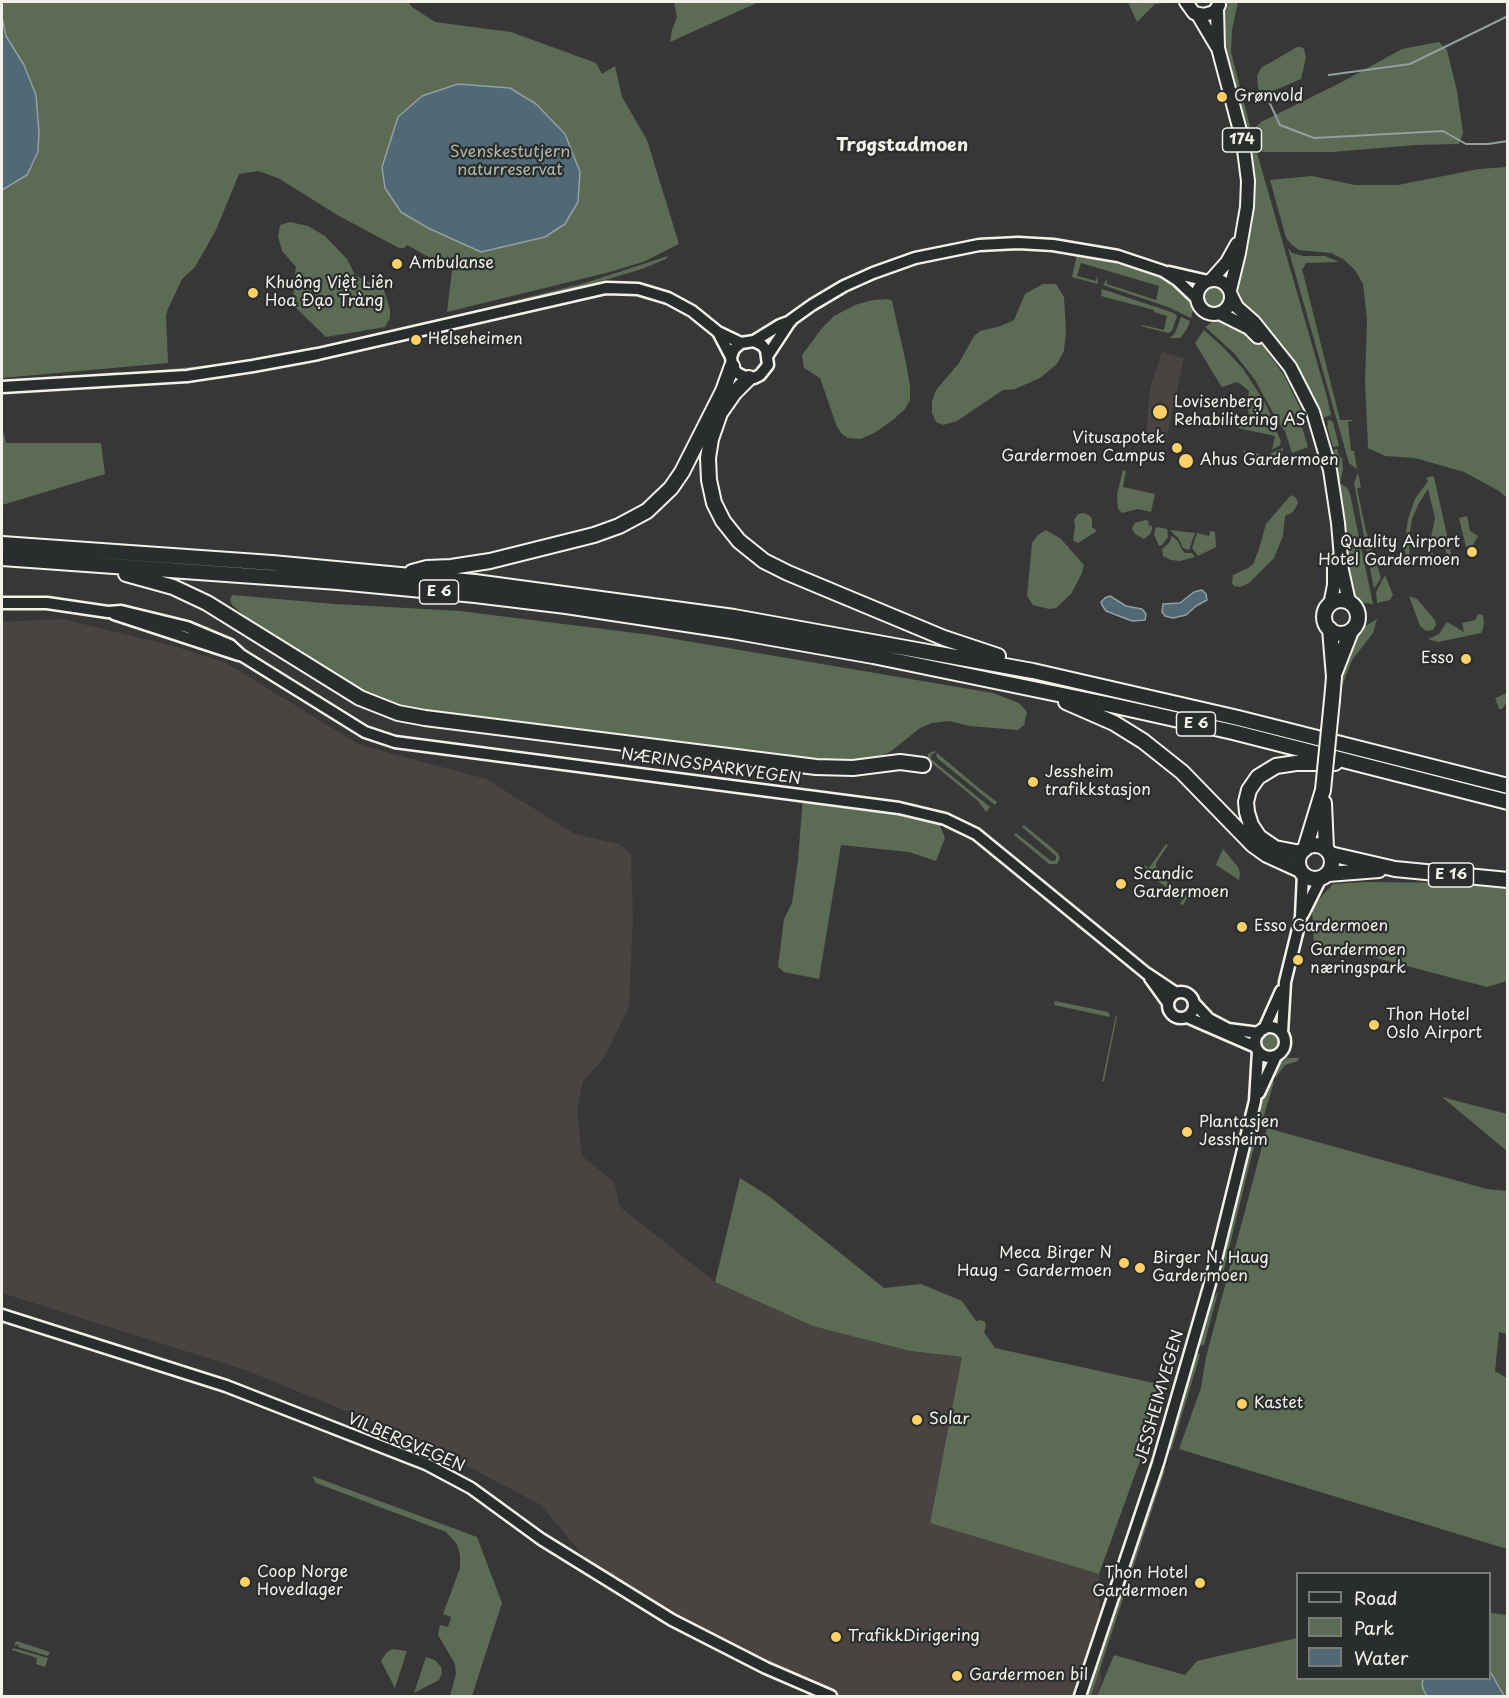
<!DOCTYPE html>
<html>
<head>
<meta charset="utf-8">
<style>
  body { margin:0 }
  #map { position:relative; width:1509px; height:1698px; overflow:hidden; background:#383737; font-family:"Playpen Sans",sans-serif }
  canvas { display:block }
  .frame { position:absolute; inset:0; border:3px solid #f4f1e8; pointer-events:none }
  .legend { position:absolute; left:1296px; top:1572px; width:195px; height:108px; box-sizing:border-box; background:#2a2d2e; border:2px solid #7b7b78; margin:0; padding:8px 10px; list-style:none; font-size:18px; color:#f4f1e8 }
  .legend li { display:flex; align-items:center; gap:12px; height:30px }
  .legend b { width:30px; border:2px solid #7b7b78 }
</style>
</head>
<body>
<div id="map">
<canvas width="1509" height="1698"></canvas>
<div class="frame"></div>
<ul class="legend">
<li><b style="height:8px;background:#2a2d2e"></b>Road</li>
<li><b style="height:16px;background:#5c6b53"></b>Park</li>
<li><b style="height:16px;background:#516975"></b>Water</li>
</ul>
</div>
<script>
const g = document.querySelector('canvas').getContext('2d');
g.lineJoin = 'round';
function paint(path, color) {
  g.fillStyle = color;
  g.fill(path, 'evenodd');
}
function toPath(rows) {
  const path = new Path2D();
  for (const r of rows) {
    if (r.length === 3) {
      path.moveTo(r[0] + r[2], r[1]);
      path.arc(r[0], r[1], r[2], 0, 2 * Math.PI);
      continue;
    }
    path.moveTo(r[0], r[1]);
    for (let i = 2; i < r.length; i += 2) path.lineTo(r[i], r[i + 1]);
  }
  return path;
}
function stroke(path, color, width, dash) {
  g.strokeStyle = color;
  g.lineWidth = width;
  g.lineCap = dash ? 'butt' : 'round';
  g.setLineDash(dash || []);
  g.stroke(path);
}
function write(font, color, halo, rows, align = 'center') {
  g.font = font + ' "Playpen Sans",sans-serif';
  g.lineWidth = 4.5;
  g.setLineDash([]);
  g.textBaseline = 'middle';
  g.strokeStyle = halo;
  g.fillStyle = color;
  for (const [text, x, y, turn = 0] of rows) {
    g.save();
    g.translate(x, y);
    g.rotate((+turn || 0) * Math.PI / 180);
    g.textAlign = isNaN(turn) ? turn : align;
    if (halo) g.strokeText(text, 0, 0);
    g.fillText(text, 0, 0);
    g.restore();
  }
}
const built = toPath([
  [1162,352,1184,358,1166,440,1146,435,1150,388],
  [62,619,177,647,226,663,360,745,486,779,575,834,619,844,631,854,633,919,629,1007,604,1058,583,1081,577,1109,582,1156,614,1182,620,1207,715,1282,910,1351,962,1357,930,1523,1099,1574,1101,1682,1097,1696,842,1696,678,1623,596,1571,541,1505,418,1440,245,1370,2,1293,2,622]
]);
const green = toPath([
  [2,2,408,2,412,7,435,22,511,32,596,63,602,74,615,66,622,97,647,140,679,244,643,262,606,273,447,312,452,270,407,245,404,248,399,248,339,216,278,178,258,171,239,174,216,230,195,267,182,279,168,309,166,315,168,363,2,378],
  [674,2,759,2,670,42,672,30,677,17],
  [1128,2,1170,2,1155,4,1137,22],
  [1227,2,1238,2,1232,30,1231,52,1256,150,1250,147,1223,48,1222,16],
  [1439,42,1447,50,1457,91,1463,133,1459,144,1416,145,1332,152,1262,152,1255,128,1261,122,1342,82,1402,49],
  [1297,47,1301,47,1304,49,1306,57,1301,79,1266,94,1261,94,1258,88,1257,76,1261,68],
  [1250,152,1257,153,1327,397,1331,415,1321,419,1245,308,1239,293,1237,284,1252,210,1254,181],
  [1507,167,1508,167,1507,498,1499,491,1464,472,1415,458,1385,456,1368,448,1365,382,1367,320,1363,284,1355,270,1343,259,1331,253,1299,250,1291,244,1286,238,1270,180,1312,176,1355,185,1398,185,1479,169],
  [290,222,308,226,325,236,347,259,355,275,384,290,390,310,390,318,385,327,326,337,295,307,293,285,296,267,282,251,278,236,280,225],
  [1288,248,1292,253,1304,256,1325,256,1339,262,1306,263,1304,267,1302,269,1340,420,1354,420,1348,422,1351,451,1354,451,1357,469,1349,463],
  [1077,254,1135,268,1166,279,1186,294,1193,310,1191,318,1168,307,1103,285,1107,279,1107,284,1156,300,1159,286,1081,263,1077,276,1096,281,1097,275,1098,284,1072,277],
  [668,256,666,259,642,269,585,286,397,332,364,338,585,283],
  [1043,284,1056,284,1064,297,1066,331,1064,351,1057,364,1040,378,1015,389,1003,390,957,421,943,425,936,422,932,413,932,401,936,390,959,363,974,336,980,331,1001,326,1014,320,1025,294],
  [1214,296,11],
  [1102,289,1174,313,1177,316,1172,331,1168,333,1141,326,1142,325,1164,330,1167,316,1154,312,1154,310,1101,296],
  [888,299,892,301,906,363,910,386,910,400,905,409,894,419,876,432,861,439,848,438,842,434,837,427,820,378,804,368,802,355,822,328,834,316,855,305,873,300],
  [1181,317,1190,321,1187,329,1180,338,1170,338,1175,333],
  [1222,320,1252,334,1262,345,1284,375,1302,412,1305,426,1302,427,1308,447,1292,453,1285,431,1278,422,1255,380,1234,353,1205,327,1212,322],
  [1204,330,1222,346,1244,370,1265,403,1272,418,1270,420,1249,415,1247,402,1249,391,1239,383,1236,382,1223,387,1221,386,1195,343],
  [307,349,295,354,268,359,185,371,136,374,138,372,223,364],
  [119,372,121,376,2,383,2,380],
  [1330,420,1333,422,1339,446,1333,447,1327,426,1328,425,1327,421],
  [1239,424,1246,424,1258,427,1268,426,1272,428,1277,432,1281,442,1280,445,1272,450,1275,436,1238,428],
  [2,426,6,443,101,443,105,474,2,505],
  [1283,448,1282,463,1280,466,1276,467,1266,460,1251,460,1242,450,1270,456,1271,453],
  [1335,449,1337,449,1339,456,1342,458,1343,469,1340,483,1347,488,1350,494,1373,604,1358,602,1351,592,1332,455],
  [1123,470,1126,471,1123,487,1155,494,1151,512,1138,509,1122,513,1118,509,1117,494],
  [1358,473,1361,487,1357,489,1366,531,1381,578,1374,589,1354,483],
  [1432,476,1434,477,1453,562,1449,563,1445,547,1432,537,1432,551,1435,566,1432,566,1430,542,1435,518,1428,489,1419,503,1412,519,1409,538,1410,564,1407,565,1404,545,1408,519,1415,499,1428,481,1426,478],
  [1291,495,1296,498,1298,503,1293,512,1285,516,1283,536,1274,558,1249,583,1240,587,1234,586,1232,583,1233,575,1248,568,1253,564,1259,549,1266,524],
  [1084,513,1090,516,1092,519,1092,527,1097,531,1078,543,1073,540,1075,526,1074,520,1078,514],
  [1467,516,1470,531,1478,536,1473,545,1466,547,1459,518],
  [1145,520,1149,521,1148,525,1152,526,1152,529,1150,534,1144,539,1135,534,1132,528,1135,523],
  [1156,527,1167,529,1168,537,1162,545,1159,546,1154,534],
  [1046,530,1061,539,1084,565,1082,573,1071,594,1056,608,1049,609,1033,605,1027,596,1032,543,1038,535],
  [1170,530,1195,533,1189,550,1183,548,1179,539],
  [1210,531,1215,532,1216,547,1198,556,1192,548,1197,533,1209,536],
  [1172,536,1178,541,1182,550,1185,553,1192,553,1195,557,1180,561,1171,560,1163,556,1162,549,1169,543],
  [1385,575,1393,595,1390,600,1377,603,1376,592],
  [232,595,335,604,460,611,651,635,993,693,1019,703,1027,712,1024,725,1018,730,969,726,950,721,932,723,920,728,890,752,870,760,831,763,403,708,380,701,351,686,245,616,232,605,230,600],
  [1409,596,1417,599,1435,620,1436,625,1433,630,1426,631,1420,626],
  [1478,614,1483,615,1484,621,1483,629,1481,633,1438,642,1428,639,1439,634,1447,622,1464,632,1462,623,1475,620],
  [1377,619,1373,633,1352,660,1338,696,1342,667,1357,633,1362,628],
  [1507,693,1507,702,1502,709,1499,709,1495,698],
  [934,751,936,752,931,755,931,759,990,807,986,812,978,801,928,760,928,754],
  [937,753,980,789,997,802,995,805,938,759,936,755],
  [803,797,936,816,945,838,936,861,909,852,841,845,819,979,784,972,778,967,784,919,792,903,798,860],
  [1024,825,1058,853,1060,858,1057,864,1049,864,1014,835,1016,833,1051,861,1056,860,1056,856,1022,827],
  [1166,844,1168,845,1156,863,1156,866,1160,877,1188,897,1183,905,1180,904,1183,899,1153,878,1149,882,1148,881,1149,874,1144,865,1149,868],
  [1223,849,1238,867,1240,873,1239,880,1216,865],
  [1364,882,1480,883,1507,888,1507,981,1487,987,1365,955,1314,948,1312,907,1333,884],
  [1055,1001,1108,1012,1110,1015,1110,1017,1054,1005],
  [1116,1015,1117,1016,1104,1081,1102,1082],
  [1270,1043,8],
  [1288,1058,1299,1058,1298,1061,1285,1065,1276,1077,1270,1076,1278,1064],
  [1270,1079,1274,1082,1252,1154,1223,1273,1221,1262,1251,1140,1263,1096],
  [1442,1097,1507,1114,1507,1151],
  [1267,1128,1487,1189,1507,1191,1507,1334,1499,1332,1495,1371,1507,1378,1507,1549,1179,1449,1201,1388,1206,1357],
  [740,1178,770,1197,884,1288,921,1284,962,1301,976,1321,981,1320,985,1322,986,1327,984,1332,995,1348,1167,1386,1099,1574,930,1523,962,1357,910,1351,813,1326,715,1282],
  [1218,1292,1204,1345,1198,1346,1210,1302],
  [1197,1351,1200,1355,1171,1451,1169,1445,1169,1439],
  [1165,1470,1091,1696,1085,1696,1159,1474],
  [312,1476,477,1537,502,1603,472,1696,450,1696,456,1674,455,1664,438,1635,440,1625,448,1627,451,1617,443,1614,460,1568,460,1555,457,1544,446,1532,316,1483],
  [1490,1613,1507,1615,1507,1696,1491,1696],
  [1297,1638,1298,1678,1441,1679,1447,1696,1097,1696,1114,1655,1185,1675,1197,1661],
  [16,1641,50,1652,48,1656,18,1647,19,1644,14,1646],
  [13,1648,48,1658,45,1667,36,1664,37,1658,12,1650],
  [392,1649,407,1651,395,1688,381,1661,387,1652],
  [426,1657,435,1660,441,1667,442,1673,439,1680,414,1693]
]);
const water = toPath([
  [2,17,6,36,24,65,36,95,39,132,38,152,27,175,2,190,2,17],
  [458,84,510,88,536,104,565,134,580,172,578,202,565,224,545,237,481,252,428,228,401,212,385,188,382,167,398,117,422,96,458,84],
  [1202,590,1206,594,1207,600,1196,606,1186,615,1173,618,1165,616,1162,612,1163,604,1180,603,1194,592,1202,590],
  [1110,596,1126,606,1142,609,1146,614,1145,620,1132,621,1106,611,1102,605,1101,602,1105,598,1110,596],
  [1490,1671,1504,1696,1427,1696,1423,1689,1422,1682,1424,1679,1490,1678,1490,1671]
]);
const stream = toPath([
  [1329,75,1410,64,1508,16],
  [1266,95,1280,125,1314,138,1443,131,1466,144,1488,144,1508,141]
]);
const secondary = toPath([
  [1169,272,1208,281],
  [718,332,731,357],
  [754,341,762,345,766,350,768,365,760,375,754,378,745,377,737,373,732,366,731,357,734,349,741,343,754,341,780,325,791,321],
  [768,355,791,320,812,305,844,286,873,273,915,258,979,245,1018,243,1053,245,1118,256,1163,271,1177,280,1198,300],
  [2,387,187,376,253,366,318,354,606,288,638,289,668,298,692,311,718,332,741,343],
  [2,603,47,603,108,612,121,611,187,627,230,645,241,655,365,732,395,742,899,808,945,819,976,834,1146,973,1176,993],
  [114,614,239,655],
  [1303,914,1321,878],
  [1150,978,1168,1003],
  [1181,1005,13],
  [1194,1003,1209,1019,1228,1029,1259,1033],
  [1187,1017,1256,1047],
  [1270,1042,15],
  [1264,1029,1281,991],
  [1282,1033,1285,982,1301,917,1303,874],
  [1259,1093,1276,1056],
  [2,1315,226,1386,426,1464,471,1488,541,1539,672,1620,766,1668,831,1696],
  [1080,1696,1158,1463,1211,1280,1255,1101,1258,1051]
]);
const primary = toPath([
  [1186,2,1194,13,1204,15,1214,12,1219,5],
  [1217,9,1218,48,1243,142,1248,181,1247,207,1239,253,1230,290],
  [1198,15,1217,47],
  [1211,280,1227,262,1237,244],
  [1214,297,17],
  [1231,295,1237,307,1254,322,1290,367,1313,412,1330,470,1338,523,1342,570,1349,602],
  [1219,313,1249,328,1258,337],
  [1330,605,1334,585,1334,561]
]);
const highway = toPath([
  [749,378,734,393,720,413,711,439,708,458,709,480,714,503,723,521,739,541,764,561,788,573,944,638,998,656],
  [2,544,272,563,475,582,734,617,1033,671,1238,718,1508,786],
  [2,558,338,582,475,595,566,606,732,631,873,656,1111,705,1233,732,1508,802],
  [412,572,427,568,451,567,490,561,594,535,619,526,647,511,671,488,682,472,723,391,732,366],
  [126,574,173,587,207,603,360,698,398,713,425,718,816,767,853,768,900,762,923,765],
  [1341,617,17],
  [1330,629,1334,677,1332,700],
  [1335,672,1351,631],
  [1066,702,1114,723,1143,741,1182,772,1253,845,1267,855,1300,870],
  [1324,803,1326,849],
  [1315,862,17],
  [1305,849,1323,790],
  [1301,853,1275,848,1259,837,1251,825,1247,812,1246,802,1249,790,1258,777,1276,766,1296,763,1335,763],
  [1330,854,1395,869,1508,880],
  [1328,874,1379,870]
]);
const highwayBridge = toPath([
  [1323,790,1332,700]
]);
const markers = [
  [1222,97,6,"#ffd166"],
  [397,264,6,"#ffd166"],
  [253,293,6,"#ffd166"],
  [416,340,6,"#ffd166"],
  [1160,412,8,"#ffd166"],
  [1177,448,6,"#ffd166"],
  [1186,461,8,"#ffd166"],
  [1472,552,6,"#ffd166"],
  [1466,659,6,"#ffd166"],
  [1033,782,6,"#ffd166"],
  [1121,884,6,"#ffd166"],
  [1242,927,6,"#ffd166"],
  [1298,960,6,"#ffd166"],
  [1374,1025,6,"#ffd166"],
  [1187,1132,6,"#ffd166"],
  [1124,1263,6,"#ffd166"],
  [1140,1268,6,"#ffd166"],
  [1242,1404,6,"#ffd166"],
  [917,1420,6,"#ffd166"],
  [245,1582,6,"#ffd166"],
  [1200,1583,6,"#ffd166"],
  [836,1637,6,"#ffd166"],
  [957,1676,6,"#ffd166"]
];
const shields = [
  [1242,140,39],
  [439,592,39],
  [1196,724,39],
  [1451,875,45]
];
const shieldNames = [
  ["174",1242,140],
  ["E 6",439,592],
  ["E 6",1196,724],
  ["E 16",1451,875]
];
const poiNames = [
  ["Grønvold",1234,97],
  ["Ambulanse",409,264],
  ["Khuông Việt Liên",265,284],
  ["Hoa Đạo Tràng",265,302],
  ["Helseheimen",428,340],
  ["Lovisenberg",1174,403],
  ["Rehabilitering AS",1174,421],
  ["Vitusapotek",1165,439,"right"],
  ["Gardermoen Campus",1165,457,"right"],
  ["Ahus Gardermoen",1200,461],
  ["Quality Airport",1460,543,"right"],
  ["Hotel Gardermoen",1460,561,"right"],
  ["Esso",1454,659,"right"],
  ["Jessheim",1045,773],
  ["trafikkstasjon",1045,791],
  ["Scandic",1133,875],
  ["Gardermoen",1133,893],
  ["Esso Gardermoen",1254,927],
  ["Gardermoen",1310,951],
  ["næringspark",1310,969],
  ["Thon Hotel",1386,1016],
  ["Oslo Airport",1386,1034],
  ["Plantasjen",1199,1123],
  ["Jessheim",1199,1141],
  ["Meca Birger N",1112,1254,"right"],
  ["Haug - Gardermoen",1112,1272,"right"],
  ["Birger N. Haug",1152,1259],
  ["Gardermoen",1152,1277],
  ["Kastet",1254,1404],
  ["Solar",929,1420],
  ["Coop Norge",257,1573],
  ["Hovedlager",257,1591],
  ["Thon Hotel",1188,1574,"right"],
  ["Gardermoen",1188,1592,"right"],
  ["TrafikkDirigering",848,1637],
  ["Gardermoen bil",969,1676]
];
const parkNames = [
  ["Svenskestutjern",510,153],
  ["naturreservat",510,171]
];
const streetNames = [
  ["NÆRINGSPARKVEGEN",711,767,8],
  ["JESSHEIMVEGEN",1160,1397,-74],
  ["VILBERGVEGEN",406,1443,23]
];
const neighbourhoodNames = [
  ["Trøgstadmoen",902,146]
];
paint(built, '#494342');
paint(green, '#5c6b53');
paint(water, '#516975');
stroke(water, '#929fa3', 1.5);
stroke(stream, '#929fa3', 2);
stroke(secondary, '#f4f1e8', 15);
stroke(primary, '#f4f1e8', 16);
stroke(highway, '#f4f1e8', 18);
stroke(secondary, '#2a2d2e', 10);
stroke(primary, '#2a2d2e', 12);
stroke(highway, '#2a2d2e', 14);
stroke(highwayBridge, '#f4f1e8', 18, []);
stroke(highwayBridge, '#2a2d2e', 14);
for (const [x, y, r, color] of markers) {
  const dot = new Path2D();
  dot.arc(x, y, r, 0, 2 * Math.PI);
  g.fillStyle = color;
  g.fill(dot);
  stroke(dot, '#2a2d2e', 2);
}
for (const [x, y, w] of shields) {
  const box = new Path2D();
  box.roundRect(x - w / 2, y - 12, w, 24, 4.5);
  g.fillStyle = '#2a2d2e';
  g.fill(box);
  stroke(box, '#f4f1e8', 1.5);
}
write('bold 15px', '#f4f1e8', null, shieldNames);
write('16px', '#f4f1e8', '#2a2d2e', poiNames, 'left');
write('16px', '#b0b5a5', '#2a2d2e', parkNames);
write('16px', '#f4f1e8', '#2a2d2e', streetNames);
write('bold 18px', '#f4f1e8', '#2a2d2e', neighbourhoodNames);
</script>
</body>
</html>
